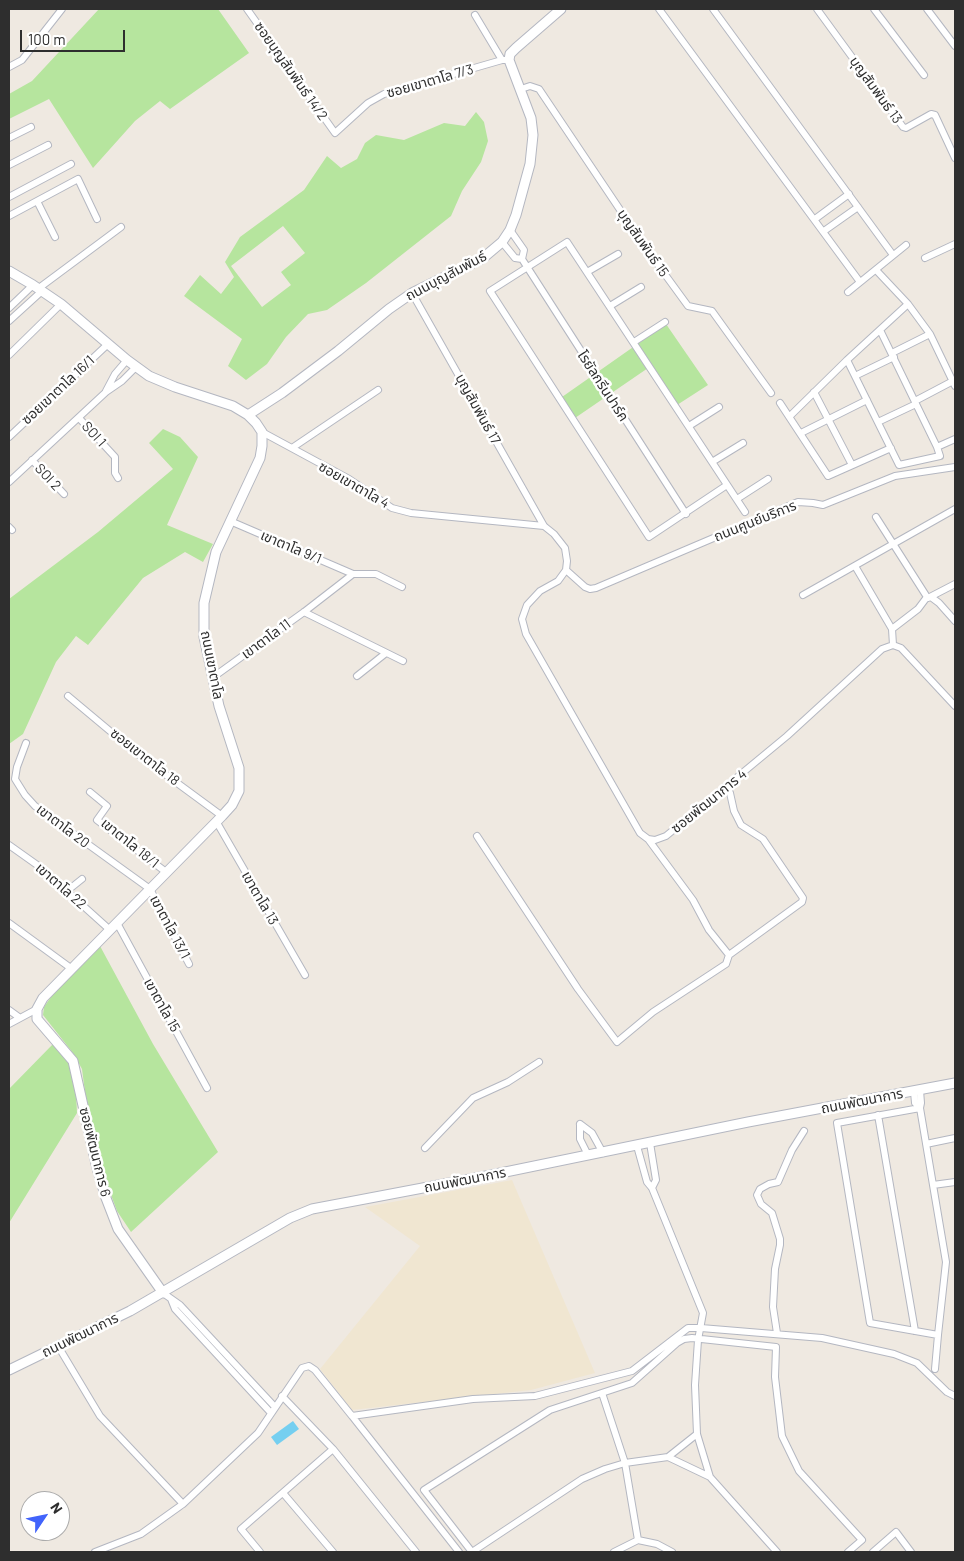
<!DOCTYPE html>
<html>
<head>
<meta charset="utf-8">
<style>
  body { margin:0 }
  #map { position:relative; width:964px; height:1561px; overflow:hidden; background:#efe9e1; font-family:Barlow,sans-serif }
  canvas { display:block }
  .frame { position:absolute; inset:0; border:10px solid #2e2e2e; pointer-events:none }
  .north { position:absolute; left:20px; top:1491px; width:50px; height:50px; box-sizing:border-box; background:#fff; border:1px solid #ababab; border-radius:50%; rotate:56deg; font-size:14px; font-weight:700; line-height:20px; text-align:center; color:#2e2e2e }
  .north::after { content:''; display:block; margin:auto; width:18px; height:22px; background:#4264fb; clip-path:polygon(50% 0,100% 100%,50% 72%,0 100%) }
  .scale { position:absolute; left:20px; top:30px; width:105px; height:22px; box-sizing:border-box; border:2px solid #2e2e2e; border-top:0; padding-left:6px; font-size:15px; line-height:18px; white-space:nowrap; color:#2e2e2e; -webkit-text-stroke:4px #fff; paint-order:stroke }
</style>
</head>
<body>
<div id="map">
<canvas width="964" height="1561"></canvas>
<div class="frame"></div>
<div class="north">N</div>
<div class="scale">100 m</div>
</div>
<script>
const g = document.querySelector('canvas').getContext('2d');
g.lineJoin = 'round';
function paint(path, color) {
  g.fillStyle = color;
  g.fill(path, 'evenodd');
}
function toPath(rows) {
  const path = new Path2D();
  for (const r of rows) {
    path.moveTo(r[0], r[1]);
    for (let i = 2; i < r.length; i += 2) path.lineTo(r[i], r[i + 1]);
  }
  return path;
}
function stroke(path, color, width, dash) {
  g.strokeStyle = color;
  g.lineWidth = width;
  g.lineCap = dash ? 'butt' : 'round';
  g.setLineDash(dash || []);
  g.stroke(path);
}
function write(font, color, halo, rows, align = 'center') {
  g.font = font + ' Barlow,"Noto Sans Thai",sans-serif';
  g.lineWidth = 5;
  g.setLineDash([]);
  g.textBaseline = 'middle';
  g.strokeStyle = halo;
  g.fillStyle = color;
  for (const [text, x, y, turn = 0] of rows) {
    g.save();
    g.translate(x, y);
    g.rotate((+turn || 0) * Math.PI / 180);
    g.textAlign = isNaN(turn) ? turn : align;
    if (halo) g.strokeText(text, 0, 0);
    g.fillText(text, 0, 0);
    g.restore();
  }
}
const education = toPath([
  [512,1180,595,1373,531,1390,352,1410,320,1369,420,1246,365,1207]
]);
const green = toPath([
  [99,9,218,9,249,53,170,109,160,101,135,121,93,168,49,99,9,119,9,94,32,81],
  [476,112,484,122,488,141,481,162,462,191,451,216,366,283,327,310,308,314,286,337,267,364,246,380,228,366,242,339,184,296,200,275,221,294,234,277,225,262,240,237,304,190,327,156,341,168,357,159,365,143,376,135,404,140,444,123,465,126],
  [283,226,305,253,281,272,291,285,262,307,231,266],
  [666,324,708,385,677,405,651,366,575,418,562,397],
  [163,429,180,437,198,457,167,525,213,544,203,562,185,552,143,578,88,645,76,636,56,662,23,734,9,744,9,599,98,532,173,469,149,443],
  [100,946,153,1044,218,1152,131,1232,117,1211,107,1184,88,1115,82,1069,73,1053,43,1015,44,1007,53,994],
  [53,1044,70,1065,76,1093,77,1113,9,1223,9,1089]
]);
const water = toPath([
  [293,1421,299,1429,277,1445,271,1437]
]);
const street = toPath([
  [247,9,335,133,368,103,384,94,502,60,509,60],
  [659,9,860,282],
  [713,9,893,255],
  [817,9,903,127,906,128,931,114,935,115,955,158],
  [874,9,924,75],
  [927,9,955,46],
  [475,15,502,60],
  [9,67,22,60,62,9],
  [521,89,530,86,539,89,645,247,688,306,712,311,771,393],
  [9,138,31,127],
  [9,165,48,145],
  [9,197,71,164],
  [37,201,55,237],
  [9,216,78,179,97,219],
  [815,219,849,194],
  [510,230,524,250,522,259],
  [824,231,858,207],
  [502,242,515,258,522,259],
  [925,258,955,244],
  [522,259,686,514],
  [876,270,908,304,930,334,955,386],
  [587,272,618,254],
  [39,288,121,227],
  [848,292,906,245],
  [412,293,544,526,554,534,565,548,567,561,566,570,558,581,540,591,527,605,522,619,526,634,640,833,648,839,655,840,666,836,787,736,882,649,893,645,901,648,955,706],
  [610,306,641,287],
  [9,308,33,285],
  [9,321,42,291],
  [880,330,937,447],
  [634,342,665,322],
  [892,353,930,334],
  [9,355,61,304],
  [847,360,899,465,940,456,937,447,955,439],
  [855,376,894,357],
  [106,391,115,374,127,360],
  [814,392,852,465],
  [915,401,953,381],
  [780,403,828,476,891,448],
  [790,416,847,360,908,304],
  [79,418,115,457,115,473,118,478],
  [878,422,916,404],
  [689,426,719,407],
  [262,432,349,479,392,508,411,513,544,526],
  [801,433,867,400],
  [9,437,108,344],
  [292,448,378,390],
  [32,460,64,494],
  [712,462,743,443],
  [9,482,106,392,122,381,136,367],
  [727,485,649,537,490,291,567,242,745,512],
  [737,499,768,479],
  [876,517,927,597,918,609,892,629,893,645],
  [230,521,353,574],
  [9,527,12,530],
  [855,566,892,629],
  [566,570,585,587,590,589,596,588,798,502,813,503,823,505,895,476,955,467],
  [803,595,955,509],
  [931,597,939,603,955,621],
  [928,598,955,584],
  [304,612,403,661],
  [357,676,386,653],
  [212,678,304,612,353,574,376,574,402,587],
  [68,696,135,752,222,816],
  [26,743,17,767,15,779,25,795,35,806,150,889,189,964],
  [726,786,730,793,734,811,741,825,763,839,803,898,802,902,729,955],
  [90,792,107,806,97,820,166,872],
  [216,821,305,975],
  [477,836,578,989,617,1042,653,1012,726,964,729,955,709,930,693,900,648,839],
  [9,845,40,867,110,930],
  [67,891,82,879],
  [9,923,72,969],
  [117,923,207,1088],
  [9,1010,20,1018],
  [9,1024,37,1009],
  [914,1092,915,1103,920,1108,921,1103,920,1090],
  [878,1115,915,1331],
  [580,1124,592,1133,603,1153],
  [580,1124,580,1139,588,1155],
  [650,1143,656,1180,652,1188],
  [926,1144,955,1138],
  [637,1146,647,1182,652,1188,703,1313,698,1340,695,1385,697,1434,710,1477,777,1552],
  [425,1148,473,1098,508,1082,539,1062],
  [933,1185,955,1182],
  [163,1293,180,1305,275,1407],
  [171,1299,175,1309,271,1413],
  [777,1333,773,1307,775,1269,780,1245,780,1239,772,1213,761,1204,757,1195,760,1189,769,1184,778,1182,792,1150,804,1131],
  [58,1346,100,1416,183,1504],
  [935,1369,938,1335,946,1262,920,1108,837,1123,870,1323,938,1335],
  [602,1393,625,1463,638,1540],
  [282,1396,333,1449,416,1552],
  [352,1416,459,1552],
  [668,1457,697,1434],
  [283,1493,333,1552],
  [95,1552,141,1534,183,1504,258,1433,302,1368,309,1366,315,1370,352,1416,473,1399,535,1396,632,1371,688,1328,701,1328,822,1338,894,1354,917,1363,947,1392,955,1396],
  [260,1552,241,1529,333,1449],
  [472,1552,424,1490,550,1410,632,1383,677,1343,684,1339,692,1338,776,1347,775,1377,782,1436,799,1471,862,1540,848,1552],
  [472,1552,582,1479,605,1469,625,1463,668,1457,710,1477],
  [614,1552,638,1540,657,1544,672,1552],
  [873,1552,896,1532,911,1552]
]);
const secondary = toPath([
  [9,271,33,285,61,304,127,360,149,376,175,387,233,406,248,415,256,423,262,432,262,446,260,458,216,552,204,603,204,637,219,706,239,768,239,791,232,805,222,816,43,998,37,1009,37,1019,73,1061,97,1168,106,1198,118,1229,163,1293],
  [248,415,282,393,338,351,389,309,412,293,483,258,502,242,510,230,516,215,530,164,533,135,531,118,509,60,510,54,516,48,561,9],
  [9,1370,130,1311,290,1218,312,1209,486,1176,748,1122,955,1083]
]);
const streetNames = [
  ["ซอยบุญสัมพันธ์ 14/2",291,71,55],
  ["ซอยเขาตาโล 7/3",430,81,-16],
  ["บุญสัมพันธ์ 13",876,90,54],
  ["บุญสัมพันธ์ 15",643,243,55],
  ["ถนนบุญสัมพันธ์",446,276,-28],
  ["โรยัลกรีนปาร์ค",603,386,57],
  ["ซอยเขาตาโล 16/1",58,390,-43],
  ["บุญสัมพันธ์ 17",478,409,61],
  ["SOI 1",94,434,48],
  ["SOI 2",48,477,47],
  ["ซอยเขาตาโล 4",354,485,30],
  ["ถนนศูนย์บริการ",755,521,-22],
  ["เขาตาโล 9/1",291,547,23],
  ["เขาตาโล 11",266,639,-36],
  ["ถนนเขาตาโล",212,665,79],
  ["ซอยเขาตาโล 18",145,757,38],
  ["ซอยพัฒนาการ 4",709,801,-39],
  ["เขาตาโล 20",63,826,37],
  ["เขาตาโล 18/1",130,843,39],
  ["เขาตาโล 22",61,886,41],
  ["เขาตาโล 13",260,898,60],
  ["เขาตาโล 13/1",170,927,62],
  ["เขาตาโล 15",162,1005,61],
  ["ถนนพัฒนาการ",862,1101,-11],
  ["ซอยพัฒนาการ 6",95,1152,76],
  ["ถนนพัฒนาการ",465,1180,-11],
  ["ถนนพัฒนาการ",80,1335,-26]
];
paint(education, '#f0e6d1');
paint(green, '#b6e59e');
paint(water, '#75cff0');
stroke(street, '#b4b7c1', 8);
stroke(secondary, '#b4b7c1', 11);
stroke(street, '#fff', 6);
stroke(secondary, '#fff', 9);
write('14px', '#2e2e2e', '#fff', streetNames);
</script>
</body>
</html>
